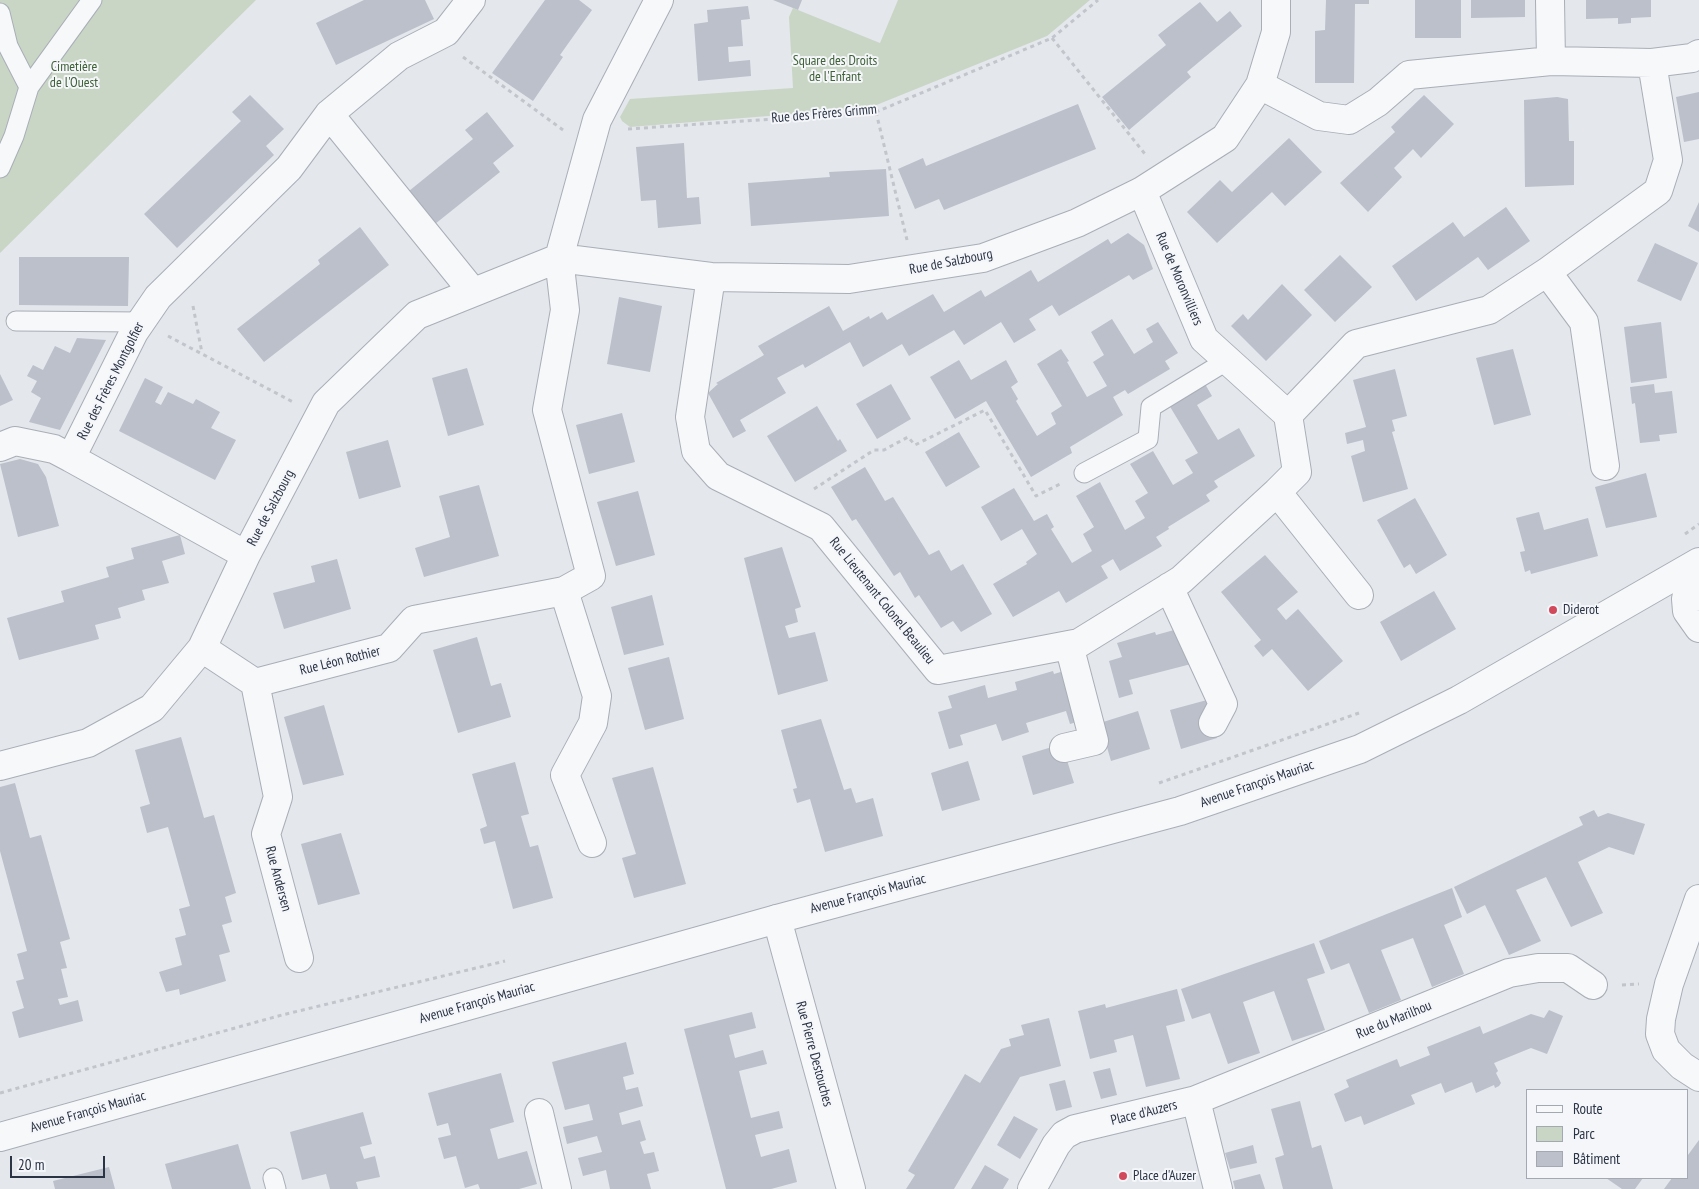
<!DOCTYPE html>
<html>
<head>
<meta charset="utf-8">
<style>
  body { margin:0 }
  #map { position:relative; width:1699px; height:1189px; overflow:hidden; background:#e4e7ec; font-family:"PT Sans Narrow",sans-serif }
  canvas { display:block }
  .legend { position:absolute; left:1526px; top:1089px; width:162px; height:90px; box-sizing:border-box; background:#f4f6f9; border:1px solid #a4a8b1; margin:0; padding:6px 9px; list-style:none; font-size:15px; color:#2b3445 }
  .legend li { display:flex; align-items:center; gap:10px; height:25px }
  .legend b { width:25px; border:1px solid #a4a8b1 }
  .scale { position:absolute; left:10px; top:1156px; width:95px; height:22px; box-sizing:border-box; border:2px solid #2b3445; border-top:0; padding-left:6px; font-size:15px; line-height:18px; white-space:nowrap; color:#2b3445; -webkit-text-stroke:4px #f4f6f9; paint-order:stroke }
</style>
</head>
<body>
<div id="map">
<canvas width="1699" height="1189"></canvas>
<ul class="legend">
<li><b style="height:6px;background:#f7f8fa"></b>Route</li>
<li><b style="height:14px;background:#c9d6c5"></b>Parc</li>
<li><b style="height:14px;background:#bbc0ca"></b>Bâtiment</li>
</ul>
<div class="scale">20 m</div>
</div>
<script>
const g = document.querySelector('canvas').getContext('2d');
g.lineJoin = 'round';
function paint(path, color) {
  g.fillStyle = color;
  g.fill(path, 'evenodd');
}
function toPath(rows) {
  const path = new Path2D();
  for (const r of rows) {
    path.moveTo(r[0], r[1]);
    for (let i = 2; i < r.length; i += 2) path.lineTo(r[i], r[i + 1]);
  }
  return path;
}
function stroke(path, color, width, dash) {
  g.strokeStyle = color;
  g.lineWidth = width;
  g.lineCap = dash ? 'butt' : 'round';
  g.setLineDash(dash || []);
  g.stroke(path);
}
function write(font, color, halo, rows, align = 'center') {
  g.font = font + ' "PT Sans Narrow",sans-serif';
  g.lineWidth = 4;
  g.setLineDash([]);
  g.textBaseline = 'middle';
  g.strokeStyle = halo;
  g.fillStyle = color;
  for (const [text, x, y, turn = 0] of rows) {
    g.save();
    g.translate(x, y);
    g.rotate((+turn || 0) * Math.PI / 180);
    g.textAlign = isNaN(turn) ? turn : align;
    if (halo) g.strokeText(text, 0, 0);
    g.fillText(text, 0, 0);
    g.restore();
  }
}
const green = toPath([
  [0,0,256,0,0,253],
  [898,0,1090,0,1047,36,869,108,630,127,622,121,620,117,630,99,793,88,789,17,793,8,880,43]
]);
const building = toPath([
  [364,0,425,0,434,19,336,65,316,23],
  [545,0,579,0,592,10,560,55,563,57,533,101,492,73],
  [773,0,802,0,798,10],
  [1326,0,1369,0,1369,4,1355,4,1354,83,1315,83,1315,31,1325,30],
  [1415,0,1461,0,1461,38,1415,38],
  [1471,0,1525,0,1525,17,1471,18],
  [1586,0,1651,0,1651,17,1631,18,1631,23,1618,24,1618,18,1586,19],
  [1200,2,1217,22,1230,11,1242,26,1187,72,1191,77,1129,130,1102,97,1166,45,1158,35],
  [748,6,750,19,741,20,743,46,728,47,729,62,750,60,751,76,698,81,694,24,708,22,707,10],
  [1699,92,1699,139,1684,142,1676,97],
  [250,95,284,129,266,146,274,155,177,248,144,214,241,121,232,112],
  [1424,95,1454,124,1421,158,1413,149,1394,168,1402,177,1368,212,1340,183,1395,132,1391,127],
  [1557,97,1568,99,1569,141,1574,141,1574,185,1525,187,1524,100],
  [1078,104,1096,149,944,210,939,199,915,209,898,169,923,158,926,166],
  [487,112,514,146,493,163,500,172,435,224,409,191,473,139,465,130],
  [1289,138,1322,172,1285,206,1272,192,1217,243,1187,212,1220,180,1232,192],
  [684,143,687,198,699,197,701,224,658,228,656,200,641,201,636,147],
  [886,169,889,216,751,226,748,183,830,177,829,172],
  [1699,202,1699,232,1688,226],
  [1506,207,1530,241,1488,270,1478,257,1416,301,1392,266,1453,222,1464,237],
  [360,227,389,265,264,362,237,329,320,264,318,260],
  [1128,233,1144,245,1153,269,1133,280,1129,275,1059,316,1052,305,1029,319,1036,330,1014,343,1001,322,964,345,954,330,909,356,902,344,863,367,850,342,805,368,803,364,777,378,786,393,740,420,746,431,733,438,708,393,718,384,716,383,764,355,758,346,829,306,843,331,869,316,870,319,882,312,887,320,933,294,944,312,981,290,985,297,1031,270,1038,282,1108,239,1111,244],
  [1655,243,1698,263,1681,301,1637,281],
  [1340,255,1372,287,1335,322,1304,290],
  [19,257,129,257,128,306,19,305],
  [1282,284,1312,315,1266,361,1231,326,1243,314,1248,320],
  [619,297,662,306,650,372,607,364],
  [1112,319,1134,354,1153,342,1146,329,1158,322,1178,353,1165,361,1170,369,1128,394,1125,390,1113,397,1123,415,1070,447,1072,453,1031,477,986,401,955,419,930,377,959,360,971,380,1006,360,1018,382,1011,387,1018,399,1016,401,1037,436,1056,424,1051,413,1062,406,1037,364,1061,349,1069,361,1067,362,1087,397,1107,386,1093,362,1104,355,1091,332],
  [1661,322,1667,378,1631,383,1624,327],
  [77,338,106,340,60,430,29,422,41,398,31,392,37,381,27,376,33,365,43,370,55,346,70,353],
  [1513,349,1531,415,1494,425,1476,358],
  [467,368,484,425,448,436,432,378],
  [1395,369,1407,416,1392,420,1395,431,1392,432,1408,489,1363,502,1351,456,1365,451,1363,440,1347,444,1345,433,1366,427,1353,380],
  [0,374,13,400,0,406],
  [145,378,163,387,155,402,161,405,168,392,193,404,196,399,220,412,211,428,236,440,215,480,119,431],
  [891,384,911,419,877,439,856,404],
  [1205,384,1212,396,1197,405,1218,440,1239,428,1255,456,1214,481,1218,487,1206,495,1210,501,1168,527,1169,529,1156,537,1162,546,1120,571,1113,559,1101,566,1108,578,1066,603,1059,591,1013,617,993,584,1027,564,1026,562,1037,554,1022,529,1001,541,981,507,1014,488,1034,521,1047,514,1054,527,1051,529,1072,563,1092,551,1083,534,1094,527,1076,496,1100,482,1125,530,1145,518,1135,501,1148,493,1130,464,1153,451,1173,485,1193,473,1185,460,1198,453,1169,405],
  [1654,384,1655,393,1672,391,1677,433,1659,435,1660,441,1640,443,1635,403,1632,404,1630,387],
  [817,406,838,441,840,439,847,451,795,482,767,436],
  [622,413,635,462,589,474,576,425],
  [959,432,980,467,946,487,925,452],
  [388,440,401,487,359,499,346,452],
  [20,459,38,464,46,477,59,526,18,537,0,464],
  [865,467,885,501,893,497,929,555,939,550,951,571,963,564,992,614,961,632,953,621,941,628,919,595,915,598,900,572,894,576,856,519,852,521,831,487],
  [1646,473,1657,517,1606,528,1595,487],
  [479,485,499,556,424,577,415,548,450,537,439,496],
  [638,491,655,555,616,566,597,502],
  [1415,498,1447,555,1416,574,1410,564,1404,568,1377,520],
  [1539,512,1544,530,1588,518,1598,556,1531,574,1530,570,1525,572,1520,552,1525,551,1516,518],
  [180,535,185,554,162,561,169,583,142,590,145,600,118,608,121,618,95,625,99,639,19,660,7,618,64,602,61,591,109,577,106,567,134,559,131,548],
  [782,547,801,607,795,609,798,622,785,626,789,638,815,632,828,681,778,695,744,558],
  [1265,555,1298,592,1277,609,1286,620,1298,609,1343,661,1308,691,1272,649,1263,657,1254,646,1261,640,1221,592],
  [337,559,351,609,284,629,273,593,315,582,311,566],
  [1434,591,1456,629,1401,661,1380,622],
  [652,595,664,645,624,655,611,607],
  [1185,627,1195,663,1129,680,1133,694,1119,698,1109,661,1122,657,1117,643,1155,632,1156,635],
  [477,637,491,686,501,683,511,717,458,733,433,650],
  [669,657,684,719,645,730,628,668],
  [1067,670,1083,720,1070,724,1066,711,1026,723,1029,732,1002,741,996,724,960,735,963,745,949,749,938,712,952,708,948,696,985,685,988,698,1017,690,1015,682,1053,671,1054,674],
  [1207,700,1217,738,1181,749,1170,710],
  [324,705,344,775,303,785,284,717],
  [1138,711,1150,749,1111,761,1100,723],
  [821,719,844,790,851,788,856,803,873,798,883,836,825,852,810,799,797,803,793,789,797,788,781,730],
  [181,737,204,818,214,815,236,893,225,897,232,922,222,925,230,952,219,955,226,981,180,995,179,989,166,992,159,972,182,965,175,938,186,935,179,909,190,906,168,827,147,833,140,807,150,804,135,750],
  [1062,744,1074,783,1033,795,1022,756],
  [968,761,980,800,942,811,931,773],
  [515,762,529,814,521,816,530,847,538,845,553,898,513,909,495,841,484,844,480,829,487,826,472,774],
  [653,767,686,884,634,898,622,858,636,854,612,778],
  [15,783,30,838,41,835,70,939,60,942,67,968,61,969,68,997,58,999,60,1005,78,1000,83,1021,19,1038,12,1012,24,1008,16,981,24,979,17,954,27,951,0,851,0,787],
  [1594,810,1598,817,1608,813,1645,824,1634,855,1609,847,1578,862,1603,913,1571,927,1546,877,1516,890,1541,941,1509,955,1485,905,1467,914,1454,887,1583,825,1579,817],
  [341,833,360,894,318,905,301,844],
  [1452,888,1462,917,1444,925,1464,974,1432,987,1413,938,1381,950,1401,1000,1369,1013,1349,963,1331,970,1319,941],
  [1314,943,1325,973,1307,979,1325,1030,1292,1041,1274,991,1243,1002,1260,1053,1228,1064,1210,1013,1192,1019,1181,989],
  [1177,989,1185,1021,1166,1026,1180,1079,1146,1087,1133,1035,1114,1040,1117,1052,1090,1059,1078,1011,1105,1004,1106,1008],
  [1549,1010,1563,1016,1547,1054,1531,1048,1494,1063,1498,1071,1496,1073,1501,1083,1499,1086,1495,1088,1494,1085,1476,1093,1472,1082,1445,1093,1441,1083,1411,1095,1415,1104,1364,1125,1361,1116,1345,1122,1334,1094,1349,1087,1346,1080,1397,1059,1400,1067,1430,1055,1427,1047,1480,1026,1483,1034,1531,1014,1544,1018],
  [752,1012,756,1028,729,1035,735,1058,763,1050,767,1064,739,1071,742,1083,751,1118,779,1111,783,1128,755,1135,761,1157,789,1149,797,1182,771,1189,726,1189,684,1029],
  [1049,1018,1061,1066,1020,1077,954,1189,906,1189,915,1175,908,1171,965,1074,980,1083,1001,1049,1011,1046,1009,1039,1024,1035,1021,1025],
  [626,1042,634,1074,623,1077,626,1090,638,1087,643,1106,619,1113,622,1125,640,1120,646,1140,640,1142,644,1154,654,1152,659,1171,647,1174,651,1189,610,1189,606,1170,583,1176,578,1158,602,1152,597,1136,567,1144,563,1127,593,1120,589,1104,565,1110,552,1062],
  [1110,1068,1117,1095,1101,1099,1093,1072],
  [501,1073,514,1122,490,1129,498,1159,527,1151,537,1184,519,1189,480,1189,478,1184,465,1188,456,1156,444,1159,438,1138,451,1135,448,1123,437,1126,428,1093],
  [1065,1080,1072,1107,1056,1111,1049,1084],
  [1300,1101,1312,1148,1321,1145,1333,1189,1283,1189,1275,1158,1284,1155,1271,1109],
  [363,1112,372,1144,360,1147,364,1159,375,1156,380,1177,356,1182,358,1189,330,1189,326,1174,302,1180,290,1132],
  [1014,1116,1038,1129,1020,1159,997,1145],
  [1699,1140,1699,1189,1664,1189,1672,1178,1688,1178,1688,1155],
  [238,1144,251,1189,172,1189,165,1164],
  [1253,1145,1257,1163,1230,1169,1225,1153],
  [985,1165,1009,1179,1003,1189,971,1189],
  [109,1167,115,1189,55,1189,53,1181],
  [1260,1174,1265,1189,1235,1189,1233,1181],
  [1606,1178,1643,1178,1635,1189,1622,1189]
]);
const path = toPath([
  [1052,38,1145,154],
  [463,57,563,130],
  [876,112,907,240],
  [628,129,876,112,1052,38,1098,0],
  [193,306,202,353],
  [168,336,293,402],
  [814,489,874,450,884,450,908,437,915,445,985,410,1036,496,1062,483],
  [1685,534,1699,524],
  [1159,783,1359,713],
  [1622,985,1639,984],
  [0,1093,282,1015,505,961]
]);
const service = toPath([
  [0,13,8,46,29,87],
  [0,168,14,136,29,87,92,0],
  [16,321,141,322],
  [1084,473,1148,439,1151,407,1228,360],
  [273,1178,276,1189]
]);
const minor = toPath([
  [1550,0,1551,61],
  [1260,85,1319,116,1349,120,1378,102,1409,75,1551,61,1652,63,1692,58,1699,54],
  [329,114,473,292],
  [1142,191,1204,339,1288,415],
  [1547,272,1584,322,1605,466],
  [711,277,690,417,696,451,718,476,821,527,938,670,1079,643,1181,580,1277,492,1297,472,1288,415,1356,344,1489,310,1547,272,1658,191,1668,160,1652,63],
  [0,447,15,441,54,449,71,458],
  [1277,492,1359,595],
  [246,555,71,458,134,332,158,297,289,168,329,114,399,56,446,32,471,0],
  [1699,574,1688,589,1686,599,1687,611,1699,628],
  [1169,587,1223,704,1213,723],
  [564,591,597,696,593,723,565,775,592,843],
  [202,648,255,683,389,648,414,620,564,591,591,576,547,410,565,310,559,258,597,120,659,0],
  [255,683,278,797,266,834,299,958],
  [1064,748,1094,741,1069,645],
  [0,766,88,743,152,708,202,648,246,555,326,403,417,315,559,258,711,277,849,279,983,258,1077,223,1142,191,1225,138,1260,85,1276,32,1276,0],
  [1699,899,1669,984,1661,1019,1660,1034,1666,1050,1682,1066,1699,1077],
  [777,919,851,1189],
  [1196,1100,1509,973,1538,968,1568,968,1593,985],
  [539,1113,557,1189],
  [1032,1189,1056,1145,1064,1135,1075,1129,1196,1100,1218,1189]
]);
const tertiary = toPath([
  [0,1137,777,919,1180,811,1360,749,1459,700,1699,562]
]);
const markers = [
  [1553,610,5,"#d1495b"],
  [1123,1176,5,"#d1495b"]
];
const parkNames = [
  ["Square des Droits",835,61],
  ["de l'Enfant",835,77],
  ["Cimetière",74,67],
  ["de l'Ouest",74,83]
];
const streetNames = [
  ["Rue des Frères Grimm",824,114,-5],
  ["Rue de Salzbourg",951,262,-11],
  ["Rue de Moronvilliers",1179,279,67],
  ["Rue des Frères Montgolfier",111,381,-63],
  ["Rue de Salzbourg",271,508,-62],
  ["Rue Lieutenant Colonel Beaulieu",882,601,51],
  ["Rue Léon Rothier",340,661,-14],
  ["Avenue François Mauriac",1257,784,-19],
  ["Rue Andersen",278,879,75],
  ["Avenue François Mauriac",868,894,-15],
  ["Avenue François Mauriac",477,1003,-16],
  ["Rue du Marilhou",1394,1020,-22],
  ["Rue Pierre Destouches",814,1054,75],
  ["Avenue François Mauriac",88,1112,-16],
  ["Place d'Auzers",1144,1113,-14]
];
const poiNames = [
  ["Diderot",1563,610],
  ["Place d'Auzer",1133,1176]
];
paint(green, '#c9d6c5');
paint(building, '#bbc0ca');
stroke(service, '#a9aeb7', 21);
stroke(minor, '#a9aeb7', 30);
stroke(tertiary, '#a9aeb7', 30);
stroke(path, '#c2c5cb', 3, [4, 4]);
stroke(service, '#f7f8fa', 19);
stroke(minor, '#f7f8fa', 28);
stroke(tertiary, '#f7f8fa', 28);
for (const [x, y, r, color] of markers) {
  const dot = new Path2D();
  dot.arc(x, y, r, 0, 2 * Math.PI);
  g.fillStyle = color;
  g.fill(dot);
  stroke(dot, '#f4f6f9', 2);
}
write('14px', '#3f6138', '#f4f6f9', parkNames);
write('14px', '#2b3445', '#f4f6f9', streetNames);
write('14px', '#2b3445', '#f4f6f9', poiNames, 'left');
</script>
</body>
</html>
